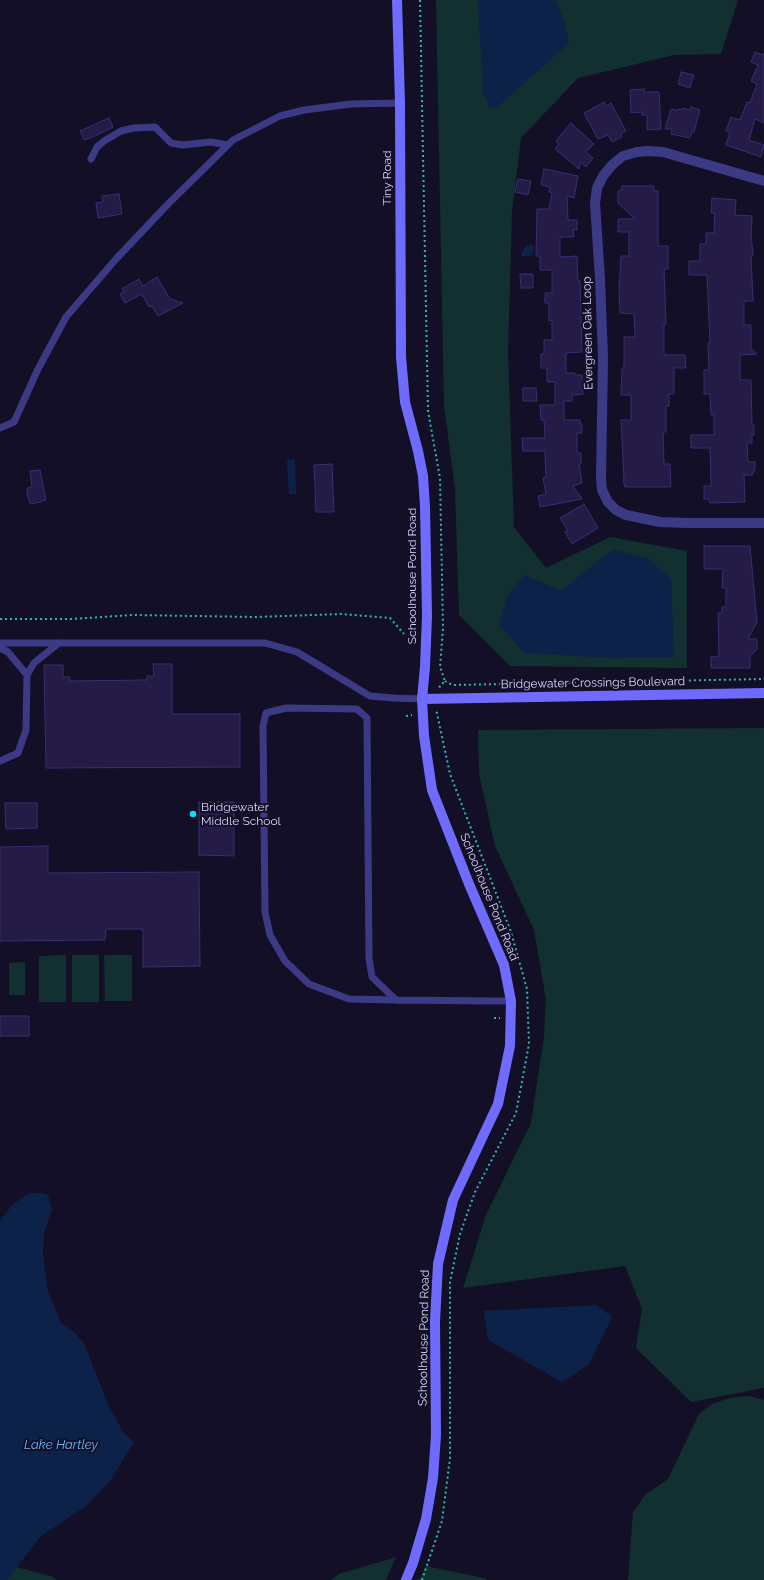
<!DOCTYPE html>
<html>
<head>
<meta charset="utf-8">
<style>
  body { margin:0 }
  canvas { display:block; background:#130f26 }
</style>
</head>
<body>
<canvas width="764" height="1580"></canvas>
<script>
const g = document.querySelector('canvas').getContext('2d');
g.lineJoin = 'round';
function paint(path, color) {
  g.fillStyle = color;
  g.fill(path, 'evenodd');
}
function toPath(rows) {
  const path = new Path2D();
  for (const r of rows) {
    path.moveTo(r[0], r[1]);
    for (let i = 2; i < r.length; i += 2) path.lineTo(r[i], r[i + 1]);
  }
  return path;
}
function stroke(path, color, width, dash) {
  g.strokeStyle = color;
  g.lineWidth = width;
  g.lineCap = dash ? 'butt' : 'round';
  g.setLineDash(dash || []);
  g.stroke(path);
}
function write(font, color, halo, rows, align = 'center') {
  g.font = font + ' Raleway,sans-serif';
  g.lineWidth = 4;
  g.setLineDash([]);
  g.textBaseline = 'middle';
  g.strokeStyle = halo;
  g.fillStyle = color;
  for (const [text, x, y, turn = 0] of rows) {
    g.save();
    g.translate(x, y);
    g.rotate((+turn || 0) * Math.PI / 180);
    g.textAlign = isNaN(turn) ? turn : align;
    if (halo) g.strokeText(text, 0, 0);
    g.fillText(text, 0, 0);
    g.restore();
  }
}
const green = toPath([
  [436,0,738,0,721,54,674,55,578,78,521,138,512,211,508,353,514,527,546,568,610,537,687,551,687,668,510,666,459,615,455,488,444,406],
  [764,728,764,1388,691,1402,636,1348,642,1309,625,1266,463,1288,486,1215,531,1123,544,1037,546,1000,534,930,495,846,479,774,478,730],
  [66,955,66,1002,39,1002,39,956],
  [72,955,99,955,99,1002,72,1002],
  [104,955,132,955,132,1001,105,1001],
  [25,962,25,995,9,995,9,963],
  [748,1396,764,1400,764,1580,628,1580,633,1512,645,1495,668,1479,699,1414,712,1404,729,1398],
  [396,1557,386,1580,331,1580,339,1574],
  [426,1566,484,1578,488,1580,419,1580],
  [16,1567,50,1576,57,1580,7,1580]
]);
const water = toPath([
  [478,0,556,0,565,23,569,43,496,108,489,107,483,92],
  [532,244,534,247,533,252,529,257,522,256,521,253,526,246],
  [295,459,296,494,289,494,287,460],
  [613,549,648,559,671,579,674,657,612,658,525,653,499,625,507,596,524,575,561,591],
  [29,1193,42,1193,48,1195,52,1210,44,1232,43,1254,48,1291,61,1323,74,1332,84,1343,107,1402,123,1432,134,1442,111,1480,86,1506,40,1537,7,1580,0,1580,0,1221,13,1204],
  [597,1305,612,1317,589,1364,562,1382,488,1340,484,1311]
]);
const building = toPath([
  [755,52,763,55,764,53,764,123,755,119,749,140,764,145,761,157,726,145,730,132,726,131,731,117,740,120,747,102,750,103,757,84,751,81,758,65,751,62,755,52],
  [681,72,694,75,690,88,678,84,681,72],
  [644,89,644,92,659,92,661,129,647,130,647,115,642,115,642,112,631,113,630,90,644,89],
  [604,102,606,106,611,103,626,131,620,134,622,137,612,142,608,135,598,139,584,113,604,102],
  [691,107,700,110,694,132,692,132,690,138,671,134,672,129,665,129,671,109,677,111,677,109,682,110,683,108,690,110,691,107],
  [109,118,113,127,91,138,84,140,80,131,109,118],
  [571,123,594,144,586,152,593,158,586,167,581,162,579,169,555,149,559,144,556,141,571,123],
  [544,169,578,176,574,198,567,196,568,220,577,220,577,230,573,230,574,237,560,237,560,257,577,256,578,281,580,281,582,352,566,353,566,373,575,373,575,375,582,375,583,394,572,395,572,401,564,401,564,420,580,420,580,424,582,424,582,433,577,433,577,453,581,453,581,464,579,464,582,483,573,486,582,499,540,507,538,496,546,494,543,478,546,477,545,451,523,451,522,438,545,438,544,420,541,420,540,405,555,405,555,382,547,382,547,368,541,368,541,354,544,354,544,340,552,340,552,320,549,321,549,303,545,303,545,293,552,293,552,270,540,270,540,256,536,256,537,209,549,209,552,193,549,192,550,187,541,185,544,169],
  [518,179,531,181,528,195,515,192,518,179],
  [622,186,654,186,654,191,658,191,658,246,668,246,668,269,664,269,666,324,664,324,664,355,685,355,686,368,674,368,674,394,669,394,669,406,666,406,666,432,663,432,664,464,670,464,671,487,625,487,623,480,624,479,621,420,631,420,631,395,621,395,622,368,624,368,624,337,635,337,634,314,620,313,619,288,621,256,629,256,629,232,618,232,618,219,635,219,618,203,618,191,622,190,622,186],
  [119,194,122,214,98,218,96,203,103,202,102,196,119,194],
  [712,198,736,200,735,215,752,216,751,244,752,244,753,256,751,256,753,301,744,301,744,325,751,325,751,348,757,354,740,355,740,380,751,380,752,425,754,425,754,435,752,435,752,443,747,443,748,462,755,462,755,470,752,475,744,475,745,502,710,503,709,499,704,499,704,486,711,486,710,448,691,448,691,435,714,435,714,415,711,415,710,394,704,394,704,370,709,370,708,343,710,343,707,275,689,275,689,261,700,261,700,244,706,244,706,233,714,233,715,213,711,213,712,198],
  [520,274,533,274,533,288,521,288,520,274],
  [157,277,170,299,183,303,158,316,152,306,149,307,142,294,125,303,120,294,124,292,122,289,139,279,143,286,157,277],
  [523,388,536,388,537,401,523,401,523,388],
  [332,464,334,512,316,512,314,465,332,464],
  [40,470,46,500,41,501,41,502,30,504,27,494,28,493,27,488,32,487,30,471,40,470],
  [584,504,598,528,572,544,565,532,568,531,560,518,584,504],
  [704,546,750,546,757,622,748,639,757,639,757,649,750,657,750,668,711,668,711,657,719,656,718,613,722,613,722,607,726,607,726,588,722,588,723,569,704,569,704,546],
  [153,664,172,664,172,714,240,714,240,767,46,768,44,665,63,665,63,677,70,677,70,681,147,680,147,676,154,676,153,664],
  [199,802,234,802,234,856,199,855,199,802],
  [5,803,37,803,37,828,6,829,5,803],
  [48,846,48,873,199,872,200,966,143,967,143,929,106,929,105,940,0,941,0,847,48,846],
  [0,1016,29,1016,29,1036,0,1036,0,1016]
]);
const path = toPath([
  [420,0,428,411,440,478,443,628,440,667,445,681,440,686,439,689],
  [0,619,71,619,133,615,256,617,342,614,390,618,404,634],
  [445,681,452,685,764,679],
  [406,716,412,715],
  [494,1018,500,1018],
  [422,1580,442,1521,450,1458,450,1282,460,1234,475,1192,516,1113,529,1044,527,989,511,932,450,774,436,709]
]);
const lane = toPath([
  [91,159,97,147,104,141,121,131,134,128,155,127,171,143,182,145,211,142,228,145],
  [0,428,14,422,38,369,66,317,116,259,169,203,233,140,280,116,304,110,351,104,400,103],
  [0,643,265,643,297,652,370,696,394,698,422,699],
  [0,648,8,652,27,675],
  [0,761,18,753,26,730,27,675,34,663,59,643],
  [396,1000,372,977,369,958,367,718,357,709,286,708,266,713,263,726,265,912,270,935,285,961,309,984,349,999,396,1000,491,1001,511,1001]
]);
const street = toPath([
  [764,181,663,152,648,151,637,152,623,156,612,165,603,176,597,188,595,203,600,279,603,358,601,479,602,490,608,502,616,510,626,515,660,522,687,523,764,523]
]);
const secondary = toPath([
  [397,0,400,103,401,357,405,402,418,451,423,476,425,506,427,616,425,667,422,699,424,736,432,790,469,884,504,965,511,1001,510,1046,498,1104,453,1200,438,1264,435,1321,436,1435,433,1478,426,1519,413,1563,406,1580],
  [422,699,764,693]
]);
const markers = [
  [193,814,4,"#00e5ff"]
];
const streetNames = [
  ["Tiny Road",387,178,-90],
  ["Evergreen Oak Loop",588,333,-91],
  ["Schoolhouse Pond Road",412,576,-90],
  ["Bridgewater Crossings Boulevard",593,683,-1],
  ["Schoolhouse Pond Road",489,897,68],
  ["Schoolhouse Pond Road",424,1338,-89]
];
const poiNames = [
  ["Bridgewater",201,807],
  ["Middle School",201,821]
];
const waterNames = [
  ["Lake Hartley",61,1445]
];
paint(green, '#12302f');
paint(water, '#0c2248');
paint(building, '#241b47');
stroke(building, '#3b2d73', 1);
stroke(path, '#2fb8b0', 2, [2, 3]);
stroke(lane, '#3d3a85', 7);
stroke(street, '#3d3a85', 10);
stroke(secondary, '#6f6bff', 10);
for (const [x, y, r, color] of markers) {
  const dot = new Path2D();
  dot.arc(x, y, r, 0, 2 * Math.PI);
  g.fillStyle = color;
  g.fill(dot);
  stroke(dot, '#130f26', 1.5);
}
write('12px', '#d9d4ff', '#130f26', streetNames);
write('12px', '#d9d4ff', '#130f26', poiNames, 'left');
write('italic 13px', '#62b6ff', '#130f26', waterNames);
</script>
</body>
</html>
